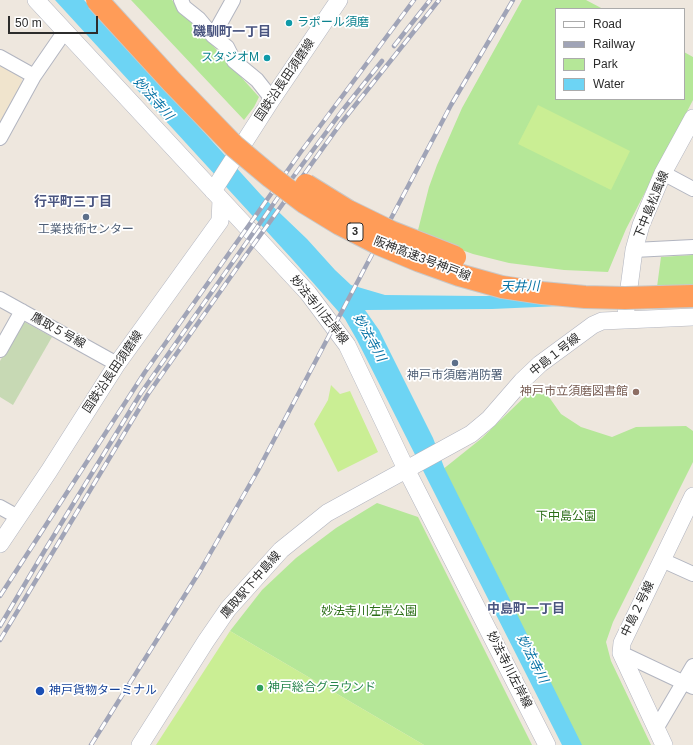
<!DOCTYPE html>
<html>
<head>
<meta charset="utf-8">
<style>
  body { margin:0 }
  #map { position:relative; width:693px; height:745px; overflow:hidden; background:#eee7de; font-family:Helvetica,sans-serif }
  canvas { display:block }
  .legend { position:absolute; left:555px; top:8px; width:130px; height:92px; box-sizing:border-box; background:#fff; border:1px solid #ababab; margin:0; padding:5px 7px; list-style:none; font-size:12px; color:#2c2c2c }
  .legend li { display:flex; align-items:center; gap:8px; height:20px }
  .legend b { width:20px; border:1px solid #ababab }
  .scale { position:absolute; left:8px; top:16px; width:90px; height:18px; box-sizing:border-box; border:2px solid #2c2c2c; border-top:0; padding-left:5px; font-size:12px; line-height:14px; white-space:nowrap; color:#2c2c2c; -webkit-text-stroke:3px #fff; paint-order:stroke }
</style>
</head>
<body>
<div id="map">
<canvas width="693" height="745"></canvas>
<ul class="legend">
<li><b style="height:5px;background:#fff"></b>Road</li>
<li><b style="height:5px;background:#a0a4b7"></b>Railway</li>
<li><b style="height:11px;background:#b5e798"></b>Park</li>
<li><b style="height:11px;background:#6dd4f4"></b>Water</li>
</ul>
<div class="scale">50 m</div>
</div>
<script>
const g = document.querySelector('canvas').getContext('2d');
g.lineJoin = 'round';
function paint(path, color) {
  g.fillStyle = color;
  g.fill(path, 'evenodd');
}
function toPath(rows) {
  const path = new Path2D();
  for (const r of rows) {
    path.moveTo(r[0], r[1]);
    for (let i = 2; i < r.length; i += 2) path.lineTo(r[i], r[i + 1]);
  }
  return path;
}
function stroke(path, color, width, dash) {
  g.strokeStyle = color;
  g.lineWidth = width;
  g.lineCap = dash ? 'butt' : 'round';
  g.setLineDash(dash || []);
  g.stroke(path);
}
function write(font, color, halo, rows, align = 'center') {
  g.font = font + ' Helvetica,"Noto Sans JP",sans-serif';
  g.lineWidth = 3.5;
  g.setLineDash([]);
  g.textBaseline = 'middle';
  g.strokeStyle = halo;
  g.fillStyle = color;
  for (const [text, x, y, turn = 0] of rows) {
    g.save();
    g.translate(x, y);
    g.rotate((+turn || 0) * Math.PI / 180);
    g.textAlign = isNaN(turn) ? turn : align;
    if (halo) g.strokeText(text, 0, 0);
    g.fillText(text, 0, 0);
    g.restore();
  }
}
const education = toPath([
  [0,64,20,75,23,83,0,124]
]);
const green = toPath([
  [131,0,172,0,259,97,254,107,244,120],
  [522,0,586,0,603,9,556,9,556,99,684,99,684,52,693,57,693,100,626,229,608,272,564,270,509,263,473,254,417,234,429,187,437,165,462,108],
  [693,255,693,286,657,287,661,257],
  [539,383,561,414,581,427,612,437,636,427,686,426,693,431,693,462,613,622,606,642,611,661,651,745,581,745,442,470,482,438],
  [377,503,418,517,532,745,424,745,230,631,262,590,296,558,336,528]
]);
const cemetery = toPath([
  [23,321,52,337,13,405,0,397,0,361]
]);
const pitch = toPath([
  [538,105,630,151,611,190,518,144],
  [331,385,340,394,350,391,378,452,338,472,314,424,328,400],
  [230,631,424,745,156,745]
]);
const water = toPath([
  [55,0,84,0,262,196,307,239,335,270,351,285,385,295,477,296,502,296,658,308,560,306,492,309,365,310,379,330,433,438,444,467,582,745,562,745,357,340,345,319,293,260]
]);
const minor = toPath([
  [181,0,184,7,199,19,213,36,227,47,234,61,257,80,272,99],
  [213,36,233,0],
  [0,57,34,76],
  [0,138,34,76,65,31],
  [663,173,693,189],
  [634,250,693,247],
  [0,299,117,364],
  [0,350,22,311],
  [0,507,18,517],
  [662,560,693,574],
  [621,653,693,687],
  [656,729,693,666]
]);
const tertiary = toPath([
  [36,0,308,293,347,345,406,469,547,745],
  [213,191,272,99,339,0],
  [626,310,634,250,641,225,663,173,693,118],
  [0,544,49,471,117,364,220,221,221,200],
  [140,745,206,641,228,609,281,550,327,513,471,434,489,419,522,381,540,364,593,325,602,321,693,317],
  [664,745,621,653,622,643,693,496]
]);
const rail = toPath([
  [394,46,430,0],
  [0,596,145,372,300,153,414,0],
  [0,626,45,550,141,393,279,196,342,111,382,61],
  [0,640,148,394,246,255,341,123,439,0],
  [91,745,200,571,257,472,451,105,513,0]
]);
const motorwayBridge = toPath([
  [97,0,172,82,234,146,271,177,304,202,340,224,379,244,420,261,459,275,502,287,542,293,585,297,625,298,693,296],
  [306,185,348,211,391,232,455,257]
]);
const markers = [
  [289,23,4,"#0f9aa8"],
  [267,58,4,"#0f9aa8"],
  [86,217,4,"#5c6f8a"],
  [455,363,4,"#5c6f8a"],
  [636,392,4,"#8d6e63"],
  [260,688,4,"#2e9e5b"],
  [40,691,5,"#1a4fb4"]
];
const shields = [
  [355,232,16]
];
const shieldNames = [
  ["3",355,232]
];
const cultureNames = [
  ["ラポール須磨",297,23],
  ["スタジオM",259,58,"right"]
];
const streetNames = [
  ["国鉄沿長田須磨線",285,80,-56],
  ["下中島松風線",652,205,-68],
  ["阪神高速3号神戸線",422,259,21],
  ["妙法寺川左岸線",319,310,51],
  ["鷹取５号線",58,331,29],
  ["中島１号線",555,355,-38],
  ["国鉄沿長田須磨線",113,372,-56],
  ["鷹取駅下中島線",251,585,-49],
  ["中島２号線",638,609,-64],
  ["妙法寺川左岸線",509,670,63]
];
const serviceNames = [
  ["工業技術センター",86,230],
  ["神戸市須磨消防署",455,376]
];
const educationNames = [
  ["神戸市立須磨図書館",628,392]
];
const parkNames = [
  ["下中島公園",566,517],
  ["妙法寺川左岸公園",369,612]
];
const leisureNames = [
  ["神戸総合グラウンド",268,688]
];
const transitNames = [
  ["神戸貨物ターミナル",49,691]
];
const neighbourhoodNames = [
  ["磯馴町一丁目",232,32],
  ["行平町三丁目",73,202],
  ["中島町一丁目",526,609]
];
const waterNames = [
  ["妙法寺川",153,99,48],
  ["天井川",520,287,-1],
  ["妙法寺川",369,338,61],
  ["妙法寺川",532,659,63]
];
paint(education, '#f0e4cd');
paint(green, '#b5e798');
paint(cemetery, '#c7d9b4');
paint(pitch, '#caee94');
paint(water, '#6dd4f4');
stroke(minor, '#b2b5c0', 16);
stroke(tertiary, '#b2b5c0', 18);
stroke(minor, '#fff', 14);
stroke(tertiary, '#fff', 17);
stroke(rail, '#a0a4b7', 4.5);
stroke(rail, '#fff', 3, [9]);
stroke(motorwayBridge, '#c8c8c8', 24, []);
stroke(motorwayBridge, '#ff9c58', 22);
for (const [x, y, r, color] of markers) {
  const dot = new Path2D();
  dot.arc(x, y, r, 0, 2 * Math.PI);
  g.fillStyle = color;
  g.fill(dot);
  stroke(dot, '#fff', 1.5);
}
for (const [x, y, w] of shields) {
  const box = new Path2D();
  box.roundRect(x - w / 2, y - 9, w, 18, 3);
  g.fillStyle = '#fff';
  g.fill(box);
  stroke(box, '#2c2c2c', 1);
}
write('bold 11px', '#2c2c2c', null, shieldNames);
write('12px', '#0d838f', '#fff', cultureNames, 'left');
write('12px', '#2c2c2c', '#fff', streetNames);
write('12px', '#4e5e75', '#fff', serviceNames);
write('12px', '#785e54', '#fff', educationNames, 'right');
write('12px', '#2b6e17', '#fff', parkNames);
write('12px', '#27864d', '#fff', leisureNames, 'left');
write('12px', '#164399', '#fff', transitNames, 'left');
write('bold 13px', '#4a5580', '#fff', neighbourhoodNames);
write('italic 13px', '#0773a5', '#fff', waterNames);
</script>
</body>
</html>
